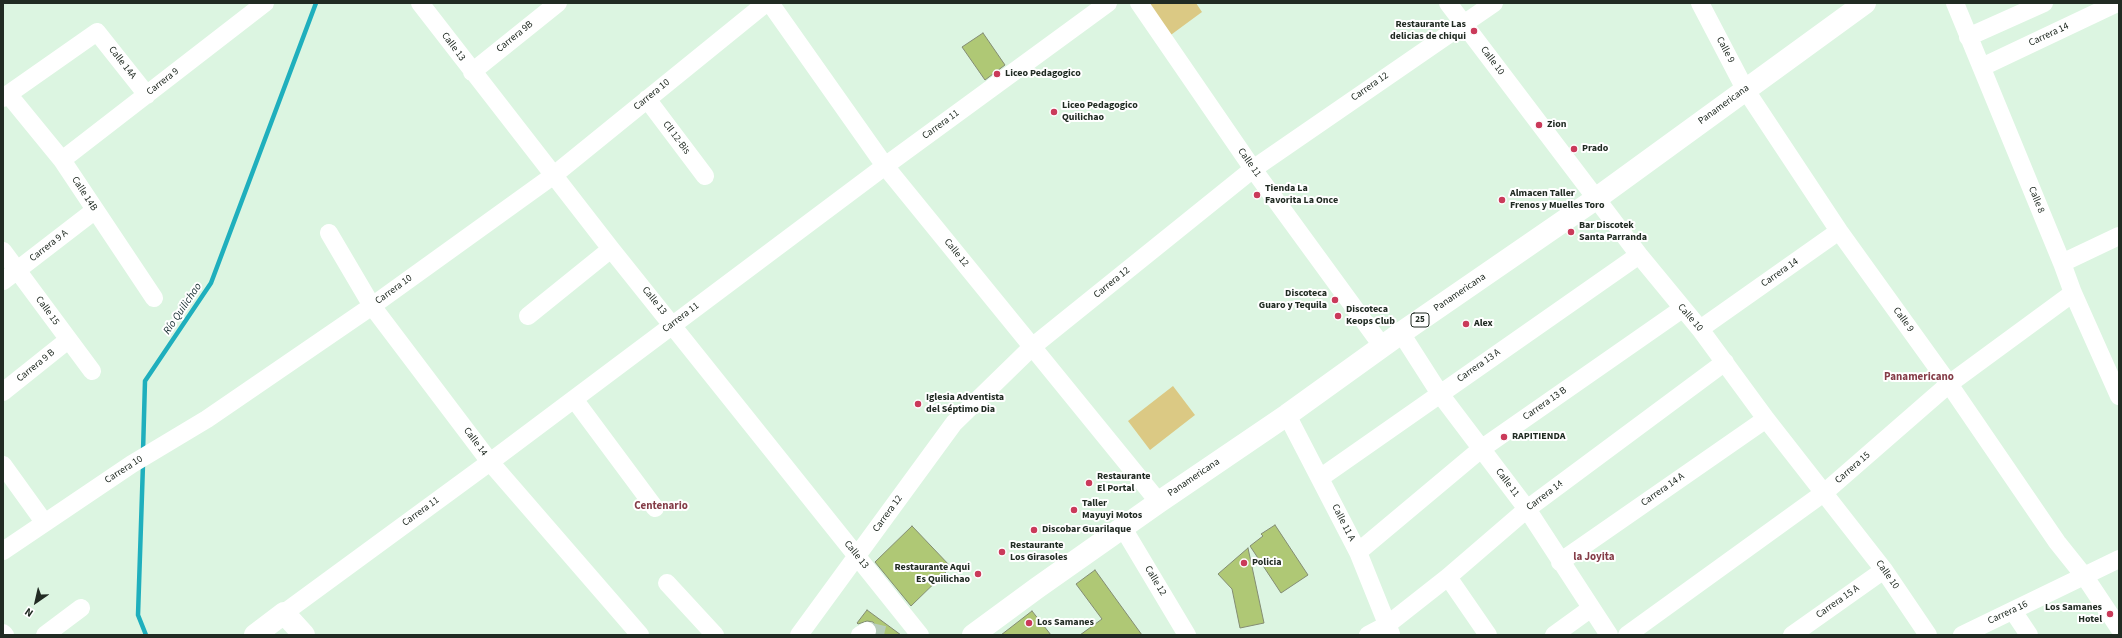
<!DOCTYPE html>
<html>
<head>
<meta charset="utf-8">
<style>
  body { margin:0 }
  #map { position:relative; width:2122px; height:638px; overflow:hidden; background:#dcf5e1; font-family:"Source Sans 3",sans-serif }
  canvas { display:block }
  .frame { position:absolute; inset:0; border:4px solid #212b23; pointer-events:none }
  .north { position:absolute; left:16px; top:582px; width:40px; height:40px; -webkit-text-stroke:3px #fff; paint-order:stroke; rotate:214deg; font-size:11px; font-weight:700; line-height:16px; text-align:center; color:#212b23 }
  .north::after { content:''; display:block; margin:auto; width:14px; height:18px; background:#212b23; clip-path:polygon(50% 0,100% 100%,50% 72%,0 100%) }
</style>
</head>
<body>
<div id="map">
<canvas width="2122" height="638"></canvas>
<div class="frame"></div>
<div class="north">N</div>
</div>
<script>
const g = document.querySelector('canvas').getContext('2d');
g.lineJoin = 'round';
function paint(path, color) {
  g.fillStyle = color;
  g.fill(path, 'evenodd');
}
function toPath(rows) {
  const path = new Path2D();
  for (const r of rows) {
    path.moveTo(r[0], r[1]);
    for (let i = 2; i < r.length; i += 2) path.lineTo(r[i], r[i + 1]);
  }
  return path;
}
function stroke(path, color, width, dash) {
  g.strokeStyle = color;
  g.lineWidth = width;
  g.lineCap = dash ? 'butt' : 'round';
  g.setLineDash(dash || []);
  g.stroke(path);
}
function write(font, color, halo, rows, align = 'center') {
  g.font = font + ' "Source Sans 3",sans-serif';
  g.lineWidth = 4;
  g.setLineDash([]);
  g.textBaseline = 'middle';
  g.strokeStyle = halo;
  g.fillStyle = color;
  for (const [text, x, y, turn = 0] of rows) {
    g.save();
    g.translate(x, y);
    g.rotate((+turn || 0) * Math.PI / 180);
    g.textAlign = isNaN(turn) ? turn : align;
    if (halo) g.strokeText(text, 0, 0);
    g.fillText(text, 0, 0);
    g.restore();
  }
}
const green = toPath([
  [1143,3,1196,3,1202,12,1168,37],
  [1173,386,1195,415,1150,450,1128,421]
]);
const stream = toPath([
  [143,452,145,381,211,283,316,3],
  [143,464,138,615,146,635]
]);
const building = toPath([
  [983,33,1005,65,985,80,962,47,983,33],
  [1275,525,1308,575,1281,593,1250,546,1263,536,1261,534,1275,525],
  [912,526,951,567,911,606,875,562,912,526],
  [1248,548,1264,623,1240,628,1232,589,1218,574,1248,548],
  [1095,570,1113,595,1142,635,1080,635,1102,619,1076,584,1095,570],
  [867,610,901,635,876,635,876,626,873,622,867,621,858,624,857,623,867,610],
  [1032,611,1051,635,1001,635,1032,611]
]);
const minorTunnel = toPath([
  [867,631,884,635]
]);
const minor = toPath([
  [420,3,611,249,920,635],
  [770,3,885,166,1153,495],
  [1139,3,1253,169,1377,339],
  [1448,3,1639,255,1700,329,1766,419,1884,570,1928,635],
  [1700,3,1745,89,1839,231,1949,384,2057,542,2085,577,2119,628],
  [1955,3,2062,263,2073,293,2119,396],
  [1968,37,2044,3],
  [1982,67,2117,3],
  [472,72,558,3],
  [8,94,62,160,154,298],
  [3,98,97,32,147,95],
  [647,99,705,176],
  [62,160,265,3],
  [329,233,372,306,490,462,640,635],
  [3,251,92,371],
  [2062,263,2119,236],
  [3,281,94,211],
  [528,316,611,249],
  [1700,329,1839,231],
  [1401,333,1440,394,1527,509,1609,635],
  [3,392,68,340],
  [574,399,655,508],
  [1287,415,1358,552,1391,634],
  [3,465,44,522],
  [1320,478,1639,255],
  [1123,528,1187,635],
  [3,551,132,464,207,419,372,306,554,175,766,3],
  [1358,552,1481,449,1682,309],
  [1560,562,1766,419],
  [1448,577,1488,635],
  [667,583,715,635],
  [2013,611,2029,635],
  [284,613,490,462,885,166,1108,3],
  [3,633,5,635],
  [45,635,81,608],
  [799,635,954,423,1032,347,1253,169,1494,3],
  [860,635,867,631],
  [1368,635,1387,625,1448,577,1527,509,1725,362],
  [1554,635,1590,609],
  [1627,635,1825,492,1949,384,2073,293],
  [1792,635,1884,570],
  [1962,635,2119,559]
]);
const major = toPath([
  [255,635,284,613,304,635],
  [973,635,1037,588,1159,502,1287,415,1401,333,1597,198,1865,3]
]);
const markers = [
  [1474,31,4,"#ca3a5a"],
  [997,74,4,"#ca3a5a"],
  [1054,112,4,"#ca3a5a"],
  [1539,125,4,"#ca3a5a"],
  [1574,149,4,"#ca3a5a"],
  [1257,195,4,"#ca3a5a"],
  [1502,200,4,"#ca3a5a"],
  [1571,232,4,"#ca3a5a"],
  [1335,300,4,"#ca3a5a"],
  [1338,316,4,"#ca3a5a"],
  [1466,324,4,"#ca3a5a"],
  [918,404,4,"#ca3a5a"],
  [1504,437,4,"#ca3a5a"],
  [1089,483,4,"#ca3a5a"],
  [1074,510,4,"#ca3a5a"],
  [1034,530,4,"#ca3a5a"],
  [1002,552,4,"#ca3a5a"],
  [1244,563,4,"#ca3a5a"],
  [978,574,4,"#ca3a5a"],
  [2110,614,4,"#ca3a5a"],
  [1029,623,4,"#ca3a5a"]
];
const shields = [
  [1420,320,18]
];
const shieldNames = [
  ["25",1420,320]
];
const poiNames = [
  ["Restaurante Las",1466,25,"right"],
  ["delicias de chiqui",1466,37,"right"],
  ["Liceo Pedagogico",1005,74],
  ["Liceo Pedagogico",1062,106],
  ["Quilichao",1062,118],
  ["Zion",1547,125],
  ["Prado",1582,149],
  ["Tienda La",1265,189],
  ["Favorita La Once",1265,201],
  ["Almacen Taller",1510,194],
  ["Frenos y Muelles Toro",1510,206],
  ["Bar Discotek",1579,226],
  ["Santa Parranda",1579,238],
  ["Discoteca",1327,294,"right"],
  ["Guaro y Tequila",1327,306,"right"],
  ["Discoteca",1346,310],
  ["Keops Club",1346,322],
  ["Alex",1474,324],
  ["Iglesia Adventista",926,398],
  ["del Séptimo Dia",926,410],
  ["RAPITIENDA",1512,437],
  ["Restaurante",1097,477],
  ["El Portal",1097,489],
  ["Taller",1082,504],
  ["Mayuyi Motos",1082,516],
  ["Discobar Guarilaque",1042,530],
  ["Restaurante",1010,546],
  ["Los Girasoles",1010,558],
  ["Policia",1252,563],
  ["Restaurante Aqui",970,568,"right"],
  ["Es Quilichao",970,580,"right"],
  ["Los Samanes",2102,608,"right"],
  ["Hotel",2102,620,"right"],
  ["Los Samanes",1037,623]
];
const streetNames = [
  ["Carrera 14",2049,35,-25],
  ["Carrera 9B",515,37,-39],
  ["Calle 13",453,47,53],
  ["Calle 9",1725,50,62],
  ["Calle 10",1492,61,53],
  ["Calle 14A",122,63,52],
  ["Carrera 9",163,82,-38],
  ["Carrera 12",1370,87,-35],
  ["Carrera 10",652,95,-39],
  ["Panamericana",1724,105,-36],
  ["Carrera 11",941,125,-36],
  ["Cll 12-Bis",676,138,53],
  ["Calle 11",1249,163,55],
  ["Calle 14B",84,194,57],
  ["Calle 8",2036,200,68],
  ["Carrera 9 A",49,246,-38],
  ["Calle 12",956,253,51],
  ["Carrera 14",1780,273,-35],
  ["Carrera 12",1112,283,-39],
  ["Carrera 10",394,290,-36],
  ["Panamericana",1460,293,-34],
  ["Calle 13",654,301,51],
  ["Calle 15",47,311,54],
  ["Carrera 11",681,318,-37],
  ["Calle 10",1690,318,49],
  ["Calle 9",1903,320,54],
  ["Carrera 9 B",36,366,-39],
  ["Carrera 13 A",1479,366,-35],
  ["Carrera 13 B",1545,404,-35],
  ["Calle 14",475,442,53],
  ["Carrera 15",1853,468,-41],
  ["Carrera 10",124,470,-33],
  ["Panamericana",1194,478,-34],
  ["Calle 11",1507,483,53],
  ["Carrera 14 A",1663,490,-35],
  ["Carrera 14",1545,496,-37],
  ["Carrera 11",421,512,-36],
  ["Carrera 12",888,514,-54],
  ["Calle 11 A",1343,523,63],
  ["Calle 13",856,555,51],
  ["Calle 10",1887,575,55],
  ["Calle 12",1155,581,59],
  ["Carrera 15 A",1838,602,-35],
  ["Carrera 16",2008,613,-25]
];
const waterNames = [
  ["Río Quilichao",183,309,-56]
];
const neighbourhoodNames = [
  ["Panamericano",1919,378],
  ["Centenario",661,507],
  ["la Joyita",1594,558]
];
paint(green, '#dbc984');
stroke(stream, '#1fafbd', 4.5);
paint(building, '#afc875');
stroke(building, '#838c73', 1);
stroke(minorTunnel, '#b7cdbb', 18, [18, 9]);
stroke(minor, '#fff', 18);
stroke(major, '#fff', 22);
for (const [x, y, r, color] of markers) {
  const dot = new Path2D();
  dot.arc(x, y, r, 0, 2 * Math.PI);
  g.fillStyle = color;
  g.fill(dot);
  stroke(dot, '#fff', 1.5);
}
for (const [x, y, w] of shields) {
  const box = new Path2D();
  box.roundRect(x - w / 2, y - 7, w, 14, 3);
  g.fillStyle = '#fff';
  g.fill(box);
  stroke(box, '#212b23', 1);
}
write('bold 9px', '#212b23', null, shieldNames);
write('bold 10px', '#212b23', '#fff', poiNames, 'left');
write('10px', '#212b23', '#fff', streetNames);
write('italic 11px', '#1a3033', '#fff', waterNames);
write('bold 11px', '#843c47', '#fff', neighbourhoodNames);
</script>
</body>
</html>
